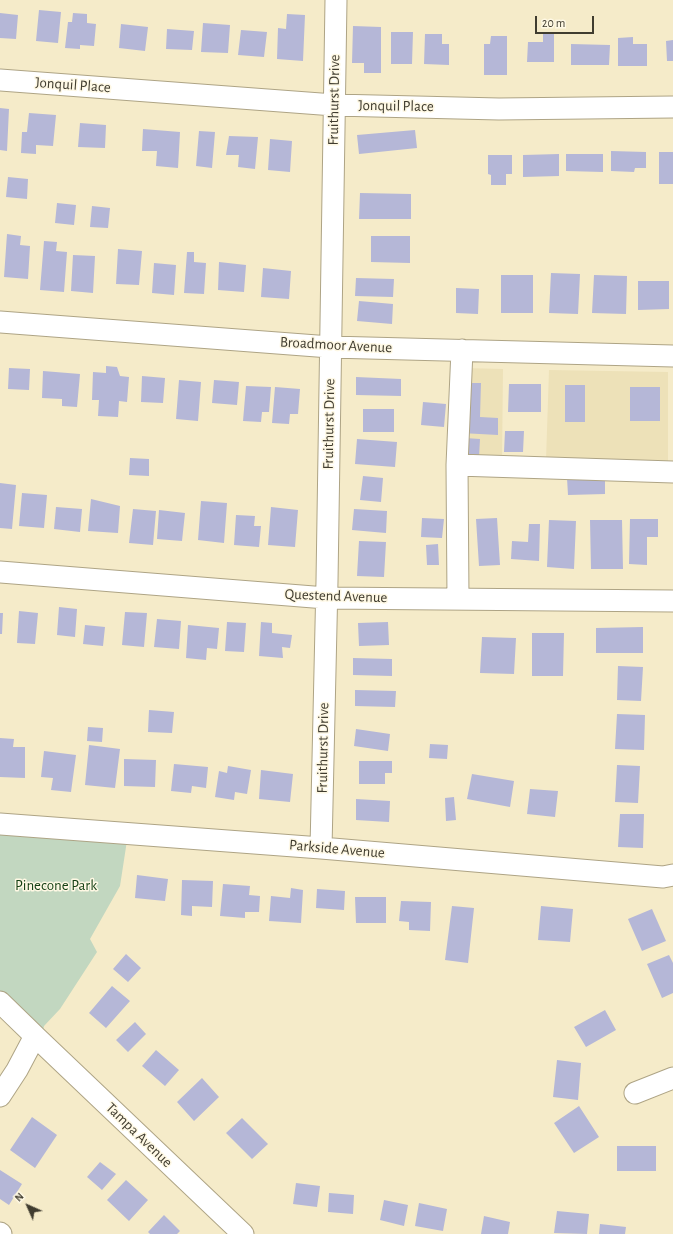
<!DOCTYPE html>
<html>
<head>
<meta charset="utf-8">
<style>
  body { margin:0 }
  #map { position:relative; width:673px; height:1234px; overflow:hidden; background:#f5ebc9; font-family:"Alegreya Sans",sans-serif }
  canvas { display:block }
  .north { position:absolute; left:8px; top:1186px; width:40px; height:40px; -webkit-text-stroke:3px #fef8e4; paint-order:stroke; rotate:315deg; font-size:11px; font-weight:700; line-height:16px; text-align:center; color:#403c2f }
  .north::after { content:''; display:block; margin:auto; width:14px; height:18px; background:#403c2f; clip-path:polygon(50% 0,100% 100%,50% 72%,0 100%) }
  .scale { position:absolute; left:535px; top:16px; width:59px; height:18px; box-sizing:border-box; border:2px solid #403c2f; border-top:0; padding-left:5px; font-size:12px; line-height:14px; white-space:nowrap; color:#403c2f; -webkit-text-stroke:3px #fef8e4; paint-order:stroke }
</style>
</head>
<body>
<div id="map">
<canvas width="673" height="1234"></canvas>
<div class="north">N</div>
<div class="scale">20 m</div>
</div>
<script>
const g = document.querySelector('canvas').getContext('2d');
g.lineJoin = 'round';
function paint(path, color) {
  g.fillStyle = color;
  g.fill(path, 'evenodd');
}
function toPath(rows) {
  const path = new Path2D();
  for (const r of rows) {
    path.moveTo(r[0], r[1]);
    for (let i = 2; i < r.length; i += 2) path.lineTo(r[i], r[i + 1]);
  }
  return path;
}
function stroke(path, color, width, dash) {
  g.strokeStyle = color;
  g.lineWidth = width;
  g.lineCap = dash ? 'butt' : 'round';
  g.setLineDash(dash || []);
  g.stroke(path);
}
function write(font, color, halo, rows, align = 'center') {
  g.font = font + ' "Alegreya Sans",sans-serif';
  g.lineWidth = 3;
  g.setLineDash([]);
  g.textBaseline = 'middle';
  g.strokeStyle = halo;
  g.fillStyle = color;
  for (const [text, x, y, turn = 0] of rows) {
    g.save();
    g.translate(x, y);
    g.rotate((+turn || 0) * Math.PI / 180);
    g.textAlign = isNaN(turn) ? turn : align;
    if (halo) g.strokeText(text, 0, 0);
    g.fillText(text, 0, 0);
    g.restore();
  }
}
const built = toPath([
  [464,368,503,369,502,461,460,460],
  [549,370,668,372,668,465,546,460]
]);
const green = toPath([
  [0,824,128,834,120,886,90,939,97,952,60,1009,44,1026,41,1041,0,1002]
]);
const building = toPath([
  [39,10,61,12,58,43,36,41],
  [0,13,18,15,16,39,0,38],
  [73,13,87,14,87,23,96,24,94,46,80,45,80,49,65,48,68,22,72,22],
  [287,14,305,15,303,61,277,59,278,28,286,29],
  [203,23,230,25,228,53,201,52],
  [121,24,148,27,145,51,119,48],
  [353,26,381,27,381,73,364,73,364,63,352,63],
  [167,29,194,31,192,50,166,49],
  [241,30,267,32,264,57,238,55],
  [391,32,413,32,412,64,391,64],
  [543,32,554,33,554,62,527,62,528,42,543,42],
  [425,34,442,34,442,44,449,44,449,65,424,64],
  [491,36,507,36,507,75,484,75,484,44,490,44],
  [633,37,633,44,647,44,647,66,618,66,618,38],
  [673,40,673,61,667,61,666,41],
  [571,44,610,45,609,65,571,65],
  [0,108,9,109,7,151,0,150],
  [29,113,56,115,53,146,36,145,36,154,21,153,22,132,27,132],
  [80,123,106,125,105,148,78,147],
  [143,129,180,132,178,168,156,166,157,151,142,151],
  [415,130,417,148,359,154,357,135],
  [199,131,215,132,212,168,196,166],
  [229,136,258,137,255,169,238,167,239,155,226,155],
  [270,139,292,141,290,172,268,170],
  [611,151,646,152,646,168,635,168,634,172,611,171],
  [659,152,673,152,673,184,659,184],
  [559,154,559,176,523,177,523,155],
  [566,154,603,154,603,172,566,171],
  [488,155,512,155,512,174,506,174,506,185,491,185,491,175,488,174],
  [8,177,28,179,27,199,6,197],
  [360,193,411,194,411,219,359,219],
  [57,203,76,205,74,225,55,223],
  [92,206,110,208,108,228,90,227],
  [7,234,21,236,20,245,30,246,28,279,4,277],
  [371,236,410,236,410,263,371,262],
  [44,241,57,242,56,251,67,252,64,292,40,290],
  [118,249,142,251,139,285,116,284],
  [187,252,194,252,194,262,206,263,204,294,184,293],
  [73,255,95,256,93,293,71,291],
  [219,262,246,265,244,292,218,290],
  [154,263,176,265,174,295,152,293],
  [263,268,291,271,289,299,261,297],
  [551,273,580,274,578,314,549,313],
  [501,275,533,275,533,313,501,313],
  [594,275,627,276,626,314,592,313],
  [356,278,394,279,393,297,355,296],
  [638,281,669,281,669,309,638,310],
  [456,288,479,289,478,314,456,313],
  [359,301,393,304,392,324,357,321],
  [106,366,117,367,120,376,129,377,127,402,119,401,118,417,98,416,99,400,92,400,93,372,106,373],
  [9,368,30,369,29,390,8,389],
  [43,371,80,374,77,407,62,406,62,399,42,398],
  [142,376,165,378,163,403,141,402],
  [356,377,401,379,401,396,356,395],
  [179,380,201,382,198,421,176,419],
  [214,380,239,382,237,405,212,403],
  [462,383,481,383,480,417,498,418,498,435,461,433],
  [509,384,541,384,541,412,508,412],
  [565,385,585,385,585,422,565,422],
  [246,386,271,387,269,412,262,412,261,422,243,421],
  [275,387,300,389,298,414,290,414,289,424,272,423],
  [630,387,660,387,660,421,630,421],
  [423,402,446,404,444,427,421,425],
  [363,409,394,409,394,432,363,432],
  [505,431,524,431,523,452,504,452],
  [465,438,480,439,479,457,464,456],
  [357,439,397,442,395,467,355,464],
  [130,458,149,459,149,476,129,475],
  [363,476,383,478,381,502,360,500],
  [567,478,605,478,605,494,568,495],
  [0,483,16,485,12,529,0,528],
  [22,493,47,495,44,528,19,526],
  [91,499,120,506,118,533,88,531],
  [201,501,227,503,224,543,198,540],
  [56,507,82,509,80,532,54,529],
  [271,507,298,510,295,547,268,545],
  [133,509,156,511,153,545,129,543],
  [354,509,387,511,386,533,352,530],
  [159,510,185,513,182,541,157,539],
  [236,515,255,516,254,526,261,526,259,547,234,545],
  [422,518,444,519,442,538,421,537],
  [497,518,500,565,479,566,476,519],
  [630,519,658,519,658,537,647,537,647,565,629,564],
  [549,520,576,521,574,569,547,567],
  [590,520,622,520,623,569,591,569],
  [529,524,540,524,539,561,511,559,512,541,528,542],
  [359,541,386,542,384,577,357,576],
  [438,544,439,565,427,565,426,545],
  [59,607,77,609,75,637,57,635],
  [19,611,38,613,35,644,17,643],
  [125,612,147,613,144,647,122,645],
  [0,613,3,613,2,634,0,634],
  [157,619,181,621,179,649,154,647],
  [227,622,246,623,244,652,225,651],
  [261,622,272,623,272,633,292,635,290,648,282,647,283,658,259,656],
  [388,622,389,645,359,646,358,623],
  [85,625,105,627,103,646,83,644],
  [188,625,219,628,217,649,207,648,206,660,186,658],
  [643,627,643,653,596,653,596,628],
  [532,633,564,633,563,676,532,676],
  [482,637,516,638,514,674,480,673],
  [353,658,392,659,392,676,353,675],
  [618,666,643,667,641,701,617,700],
  [355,690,396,691,395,707,355,706],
  [149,710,174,712,172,733,148,732],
  [617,714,645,715,644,750,615,749],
  [88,727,103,728,102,742,87,741],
  [356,729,390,734,388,751,354,746],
  [0,738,14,739,13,747,25,747,25,778,0,777],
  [430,744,448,745,447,759,429,758],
  [89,745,120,749,115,788,85,785],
  [44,751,76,755,71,792,51,790,53,778,41,777],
  [124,759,156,760,155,787,124,786],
  [359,761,392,761,392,773,385,773,385,784,359,784],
  [174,764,208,767,206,788,192,786,191,793,171,791],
  [617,765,640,766,638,803,615,802],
  [228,766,251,770,247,794,235,792,234,800,215,797,219,771,227,773],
  [261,770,293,774,290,802,259,799],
  [472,774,514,781,510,807,467,799],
  [530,789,558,791,555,817,527,814],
  [454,797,456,820,446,821,445,798],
  [356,799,390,801,389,822,356,820],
  [620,814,644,814,643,848,618,847],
  [137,875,168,879,165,901,135,898],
  [182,880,213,881,212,907,192,906,192,916,181,915],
  [223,884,250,886,249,895,260,896,259,912,245,912,245,918,220,916],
  [291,888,303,890,301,923,269,921,271,896,290,898],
  [317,889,345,891,344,910,316,908],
  [355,897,386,897,386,923,356,923],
  [401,901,431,902,430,931,409,930,409,922,399,921],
  [452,906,474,908,468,963,445,960],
  [541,906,573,909,570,942,538,940],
  [652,909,666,941,642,951,628,919],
  [126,954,141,968,128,982,113,969],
  [669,955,673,963,673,993,662,998,647,964],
  [112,986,130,1001,106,1028,89,1013],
  [605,1010,616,1030,586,1047,574,1027],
  [135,1022,146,1034,128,1052,116,1040],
  [156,1050,179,1070,165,1086,142,1066],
  [557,1060,581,1063,578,1100,553,1097],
  [202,1078,219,1097,194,1121,177,1102],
  [579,1106,599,1137,574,1153,554,1123],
  [32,1117,57,1135,35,1168,10,1150],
  [242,1118,268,1144,252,1159,226,1133],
  [617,1146,656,1146,656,1171,617,1171],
  [100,1162,116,1174,102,1190,87,1177],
  [0,1170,22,1184,9,1205,0,1199],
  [126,1180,148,1200,129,1221,107,1200],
  [296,1183,320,1186,317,1207,293,1204],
  [329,1193,354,1195,353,1214,328,1212],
  [384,1200,408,1205,404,1226,380,1220],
  [419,1203,447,1209,443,1231,415,1226],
  [557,1211,589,1214,587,1234,554,1233],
  [164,1215,180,1231,177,1234,150,1234,148,1232],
  [484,1216,510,1222,508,1234,481,1234],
  [600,1224,626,1227,625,1234,599,1234]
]);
const minor = toPath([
  [0,80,334,105,499,109,673,107],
  [0,322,330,347,673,356],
  [457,465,673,472],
  [0,572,326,598,673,601],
  [458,599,457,465,462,350],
  [0,824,321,848,663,877,673,875],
  [321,848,327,581,336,0],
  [0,1002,35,1036,17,1070,0,1096],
  [35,1036,243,1234],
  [635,1093,673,1078],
  [0,1233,1,1234]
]);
const streetNames = [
  ["Jonquil Place",73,85,4],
  ["Fruithurst Drive",334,100,-89],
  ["Jonquil Place",396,106,1],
  ["Broadmoor Avenue",336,345,3],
  ["Fruithurst Drive",329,424,-89],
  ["Questend Avenue",336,596,2],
  ["Fruithurst Drive",323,748,-89],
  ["Parkside Avenue",337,849,5],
  ["Tampa Avenue",139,1135,44]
];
const parkNames = [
  ["Pinecone Park",56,885]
];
paint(built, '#ede1b8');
paint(green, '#c2d7c0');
paint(building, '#b5b7d7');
stroke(minor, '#aea485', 23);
stroke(minor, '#fff', 21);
write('15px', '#403c2f', '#fef8e4', streetNames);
write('15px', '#133f13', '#fef8e4', parkNames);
</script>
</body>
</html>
